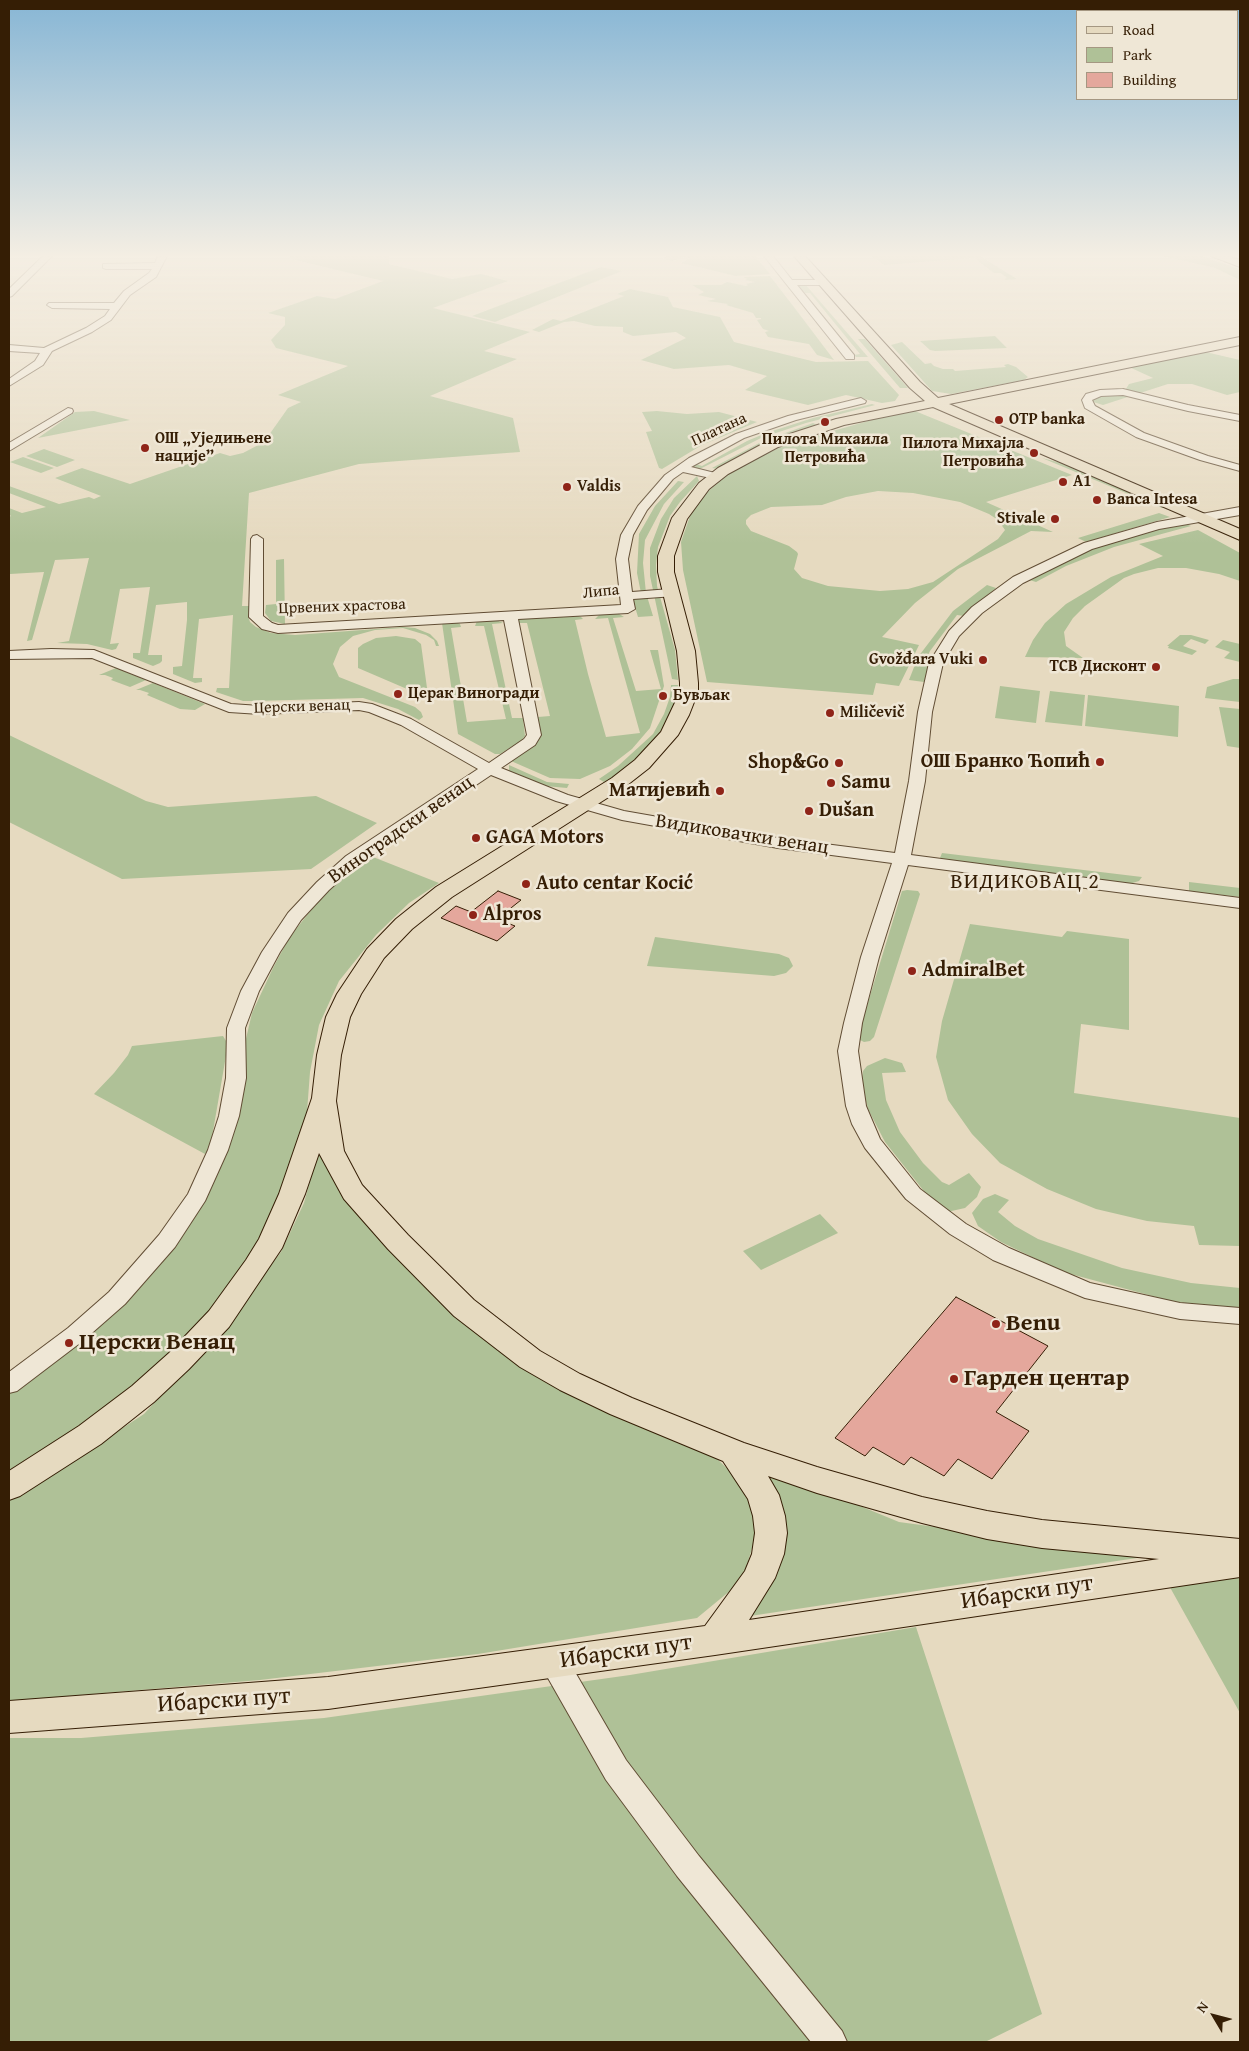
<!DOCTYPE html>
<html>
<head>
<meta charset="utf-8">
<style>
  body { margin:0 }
  #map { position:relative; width:1249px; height:2051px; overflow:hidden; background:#e6dac0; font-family:"Gentium Book Plus",serif }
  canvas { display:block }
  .frame { position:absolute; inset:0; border:10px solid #351e05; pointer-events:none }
  .legend { position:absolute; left:1076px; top:10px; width:162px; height:90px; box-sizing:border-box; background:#efe7d6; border:1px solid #a59782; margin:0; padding:6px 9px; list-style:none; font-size:15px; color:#351e05 }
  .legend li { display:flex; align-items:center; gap:10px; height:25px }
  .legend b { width:25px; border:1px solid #a59782 }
  .north { position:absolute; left:1189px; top:1991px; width:50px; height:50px; -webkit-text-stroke:4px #efe7d6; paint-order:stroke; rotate:307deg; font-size:14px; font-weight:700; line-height:20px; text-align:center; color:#351e05 }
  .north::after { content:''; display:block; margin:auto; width:18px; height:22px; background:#351e05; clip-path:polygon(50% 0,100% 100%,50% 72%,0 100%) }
</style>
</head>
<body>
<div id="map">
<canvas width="1249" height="2051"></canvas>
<div class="frame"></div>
<ul class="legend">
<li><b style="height:6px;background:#e6dac0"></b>Road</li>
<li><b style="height:14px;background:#afc197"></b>Park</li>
<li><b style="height:14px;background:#e4a79c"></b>Building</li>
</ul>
<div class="north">N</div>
</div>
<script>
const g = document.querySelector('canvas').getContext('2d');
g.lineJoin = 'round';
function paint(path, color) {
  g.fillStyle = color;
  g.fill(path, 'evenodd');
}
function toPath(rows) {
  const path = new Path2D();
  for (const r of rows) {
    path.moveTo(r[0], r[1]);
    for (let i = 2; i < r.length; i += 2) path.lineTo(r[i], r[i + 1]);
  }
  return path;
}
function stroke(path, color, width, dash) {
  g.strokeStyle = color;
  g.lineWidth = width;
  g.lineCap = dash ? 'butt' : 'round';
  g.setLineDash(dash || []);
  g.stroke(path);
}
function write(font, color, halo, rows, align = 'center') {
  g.font = font + ' "Gentium Book Plus",serif';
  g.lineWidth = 5;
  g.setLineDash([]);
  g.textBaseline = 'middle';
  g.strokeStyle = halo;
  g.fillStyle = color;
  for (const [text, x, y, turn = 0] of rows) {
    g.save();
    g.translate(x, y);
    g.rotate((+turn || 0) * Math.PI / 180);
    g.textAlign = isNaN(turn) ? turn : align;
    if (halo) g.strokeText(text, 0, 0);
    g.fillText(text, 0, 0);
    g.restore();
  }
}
const green = toPath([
  [290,256,389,256,389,264,452,279,481,274,508,281,433,308,530,332,484,351,517,359,430,396,513,418,520,452,359,464,249,493,242,606,250,606,248,616,250,622,256,627,271,633,295,635,403,627,415,628,430,634,437,641,439,646,436,646,434,640,426,635,403,628,375,630,353,636,340,647,333,664,339,677,415,707,421,712,423,717,419,720,398,709,363,698,255,701,243,701,216,692,217,688,229,688,233,615,199,619,193,678,202,678,202,682,195,683,173,674,173,667,182,666,187,620,187,602,156,605,148,655,162,655,162,661,160,663,153,666,133,658,133,653,140,653,150,587,120,589,110,644,119,643,116,649,112,650,87,644,57,643,69,641,89,558,55,560,32,640,27,641,44,572,10,574,9,578,9,517,11,516,9,514,9,508,22,513,46,507,9,493,9,486,59,504,89,497,94,499,101,496,55,478,82,468,130,484,220,453,230,456,243,453,264,442,288,408,301,402,278,395,348,366,276,348,271,340,285,325,285,317,268,313,317,296,335,299,383,281,291,259],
  [667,256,755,256,770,274,736,276,681,263,690,258,683,257,673,261,663,259],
  [872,256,980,256,1017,279,1006,280,1004,279,1007,278,1001,273,994,273,974,258,884,265],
  [1163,256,1201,256,1240,269,1240,280,1215,268],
  [601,267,622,271,495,322,472,316],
  [770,276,797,311,834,360,817,355,809,344,768,337,765,332,769,331,763,329,757,320,761,319,761,318,756,318,753,313,726,305,728,304,707,301,716,299,698,295,704,292,692,285,721,285,727,282,746,286,748,285,746,284,755,282,745,280,747,279,743,277],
  [805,284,868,357,856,357,854,355,860,354,810,293,805,293,797,287],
  [630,289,668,297,673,307,720,317,734,342,816,362,868,361,899,395,895,401,882,403,846,395,808,405,745,390,767,376,729,365,674,369,641,360,686,338,676,332,633,336,623,332,623,327,595,326,574,321,564,322,539,332,532,330,553,319,561,321,624,296,617,294],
  [995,336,1007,348,935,351,930,350,920,341],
  [858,339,865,339,908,388,900,388],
  [902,342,925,364,931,363,934,366,943,369,953,369,955,371,1006,367,1004,365,1008,364,1016,367,1028,377,1024,380,951,394,932,391,891,345],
  [1197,350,1240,360,1240,392,1227,395,1192,384,1168,384,1103,405,1087,400,1088,398,1124,392,1129,384,1153,378,1127,366],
  [872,404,875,405,806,423,761,438,698,470,693,469,692,466,693,463,702,466,747,441,766,433,813,418],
  [94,411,130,420,38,438,75,412],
  [657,411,687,414,719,412,757,422,702,445,662,469,659,468,646,432,652,431,642,412],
  [915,411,1072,475,986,502,1053,532,1031,531,958,569,915,603,882,637,919,645,899,686,876,683,873,695,707,682,683,570,681,542,690,516,699,499,733,470,787,444,875,419],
  [878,491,913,493,960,502,989,514,998,520,1005,530,998,539,933,582,908,589,880,591,828,586,802,578,794,569,798,554,797,552,789,546,751,531,746,524,746,520,751,515,771,507,822,505,846,497],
  [813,423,817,425,761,445,737,457,718,469,712,468,763,441],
  [44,449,75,460,57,467,26,456],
  [23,457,54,468,41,473,10,462],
  [1042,458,1073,466,1169,506,1162,508],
  [697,476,699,481,680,502,670,516,658,547,656,565,657,586,675,650,678,680,672,679,650,576,650,548,661,519,674,498],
  [678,481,684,482,664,504,645,540,643,563,646,593,653,616,638,617,631,594,641,593,637,573,639,534,655,506],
  [1159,513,1170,517,1086,542,1078,538],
  [1183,523,1191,526,1114,547,1066,566,1036,582,1026,579,1084,552,1122,539],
  [1198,530,1240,553,1240,581,1219,574,1186,568,1158,568,1134,574,1124,578,1085,606,1073,618,1064,632,1066,646,1083,658,1025,657,1033,640,1045,623,1066,604,1111,577,1163,556,1139,544],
  [284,559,285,624,271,621,265,613,266,605,276,604,276,560],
  [987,585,996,588,964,616,957,615,930,651,923,665,929,667,924,682,909,680,918,657,953,611],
  [616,612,624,617,613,618,636,691,661,689,650,650,658,650,664,686,650,728,632,749,610,766,580,779,550,778,511,761,540,736,538,717,550,716,527,623,517,623,517,620,521,618,575,615,581,617,583,619,575,620,588,674,606,737,640,733,608,618,595,619,601,613],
  [494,619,503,623,492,624,512,718,523,718,525,736,521,741,500,754,495,754,458,734,442,623,454,621,460,624,461,627,451,628,467,722,506,719,484,626,475,626,477,621],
  [1180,635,1191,635,1209,640,1205,644,1191,639,1183,646,1197,651,1192,655,1168,648,1169,646,1167,646],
  [396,636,415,639,421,644,427,688,422,692,414,692,358,668,358,648,363,644,376,638],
  [1223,640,1240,644,1240,662,1224,658,1230,652,1215,647],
  [116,668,146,680,130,687,111,680,113,678,105,675,99,675],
  [1233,679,1240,679,1240,702,1205,698,1207,687],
  [153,683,205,704,195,710,180,709,147,695,149,693,140,690,136,690],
  [671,685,678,685,675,706,666,724,648,748,612,778,604,782,599,779,618,766,653,734,664,714,670,697],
  [1000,686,1040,691,1036,723,995,718],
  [1050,691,1085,695,1082,726,1045,722],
  [1088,695,1179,706,1178,737,1085,726],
  [1219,707,1240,709,1240,748,1227,746],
  [9,735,146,801,168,807,316,796,377,823,311,869,122,879,9,822],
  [509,765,547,782,569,784,567,788,545,786,512,773,509,771],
  [942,853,1142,877,1139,881,1129,884,945,860,940,858],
  [368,855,439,883,409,903,376,935,339,981,319,1025,310,1072,307,1112,286,1180,267,1228,239,1277,188,1341,47,1456,9,1477,9,1391,105,1320,176,1242,245,1043,252,1013,273,968,289,938,315,905,346,873],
  [1189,882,1240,888,1240,897,1189,891],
  [907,890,918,891,920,894,874,1037,870,1041,864,1042,860,1040,858,1035,902,891],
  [970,924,1062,937,1067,931,1129,939,1129,1030,1081,1024,1074,1093,1240,1118,1240,1246,1199,1245,1194,1226,1147,1221,1096,1209,1047,1189,1000,1163,972,1134,948,1100,936,1057,942,1021],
  [655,937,779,954,789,958,793,966,786,973,774,976,647,966],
  [223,1036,228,1044,211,1143,205,1154,94,1094,114,1073,128,1055,132,1046],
  [885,1058,902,1063,906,1072,882,1073,886,1100,900,1132,923,1163,942,1182,949,1185,969,1173,981,1187,977,1197,965,1208,947,1212,935,1205,885,1142,868,1109,865,1098,862,1079,863,1071,867,1066],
  [318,1150,458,1306,556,1388,712,1454,744,1485,758,1529,742,1581,697,1618,478,1654,260,1680,9,1701,9,1499,46,1478,144,1414,226,1324,281,1252,304,1203],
  [995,1194,1009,1200,998,1212,1015,1226,1038,1239,1122,1268,1191,1283,1240,1288,1240,1308,1215,1307,1171,1301,1063,1272,1001,1242,978,1226,972,1213,983,1199],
  [820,1214,838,1233,761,1270,743,1251],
  [746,1459,899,1522,1150,1556,750,1616,775,1564],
  [1240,1563,1240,1713,1162,1573],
  [916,1627,1042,2014,985,2042,9,2042,9,1738,81,1738,324,1718,630,1675]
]);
const building = toPath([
  [498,891,521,900,497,919,515,926,497,941,441,918,456,906,471,912,498,891],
  [956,1297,1048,1346,996,1412,1029,1431,992,1479,958,1459,944,1476,911,1457,904,1465,873,1447,865,1456,835,1438,956,1297]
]);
const minor = toPath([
  [43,256,52,256,12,296,9,297,9,289,43,256],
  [158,256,167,256,156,277,130,295,111,320,92,332,52,351,43,365,9,386,9,379,35,361,40,353,9,351,9,345,44,348,86,328,105,316,110,309,52,308,47,305,49,303,114,303,124,291,149,273,152,269,106,269,103,268,103,264,155,263,158,256],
  [764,256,773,256,792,280,824,280,826,282,821,285,797,285,854,355,854,359,846,359,764,256],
  [1123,389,1188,405,1240,415,1240,421,1188,411,1123,395,1101,396,1092,400,1095,406,1144,433,1208,456,1240,465,1240,471,1200,460,1136,437,1085,408,1082,400,1086,394,1100,390,1123,389],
  [861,398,866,401,865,403,796,420,744,438,691,467,719,474,721,476,719,478,715,479,683,472,673,479,647,510,633,535,628,559,632,592,670,589,675,590,677,593,675,596,633,599,635,609,628,613,518,619,541,735,535,745,501,768,568,795,624,811,778,838,895,853,909,781,918,712,929,663,949,631,972,607,1013,577,1084,543,1157,522,1240,507,1240,515,1159,529,1092,549,1023,583,982,613,959,636,943,663,932,712,925,781,911,855,1240,898,1240,908,908,865,879,957,862,1023,858,1051,866,1106,880,1139,920,1189,966,1224,1009,1248,1090,1283,1180,1303,1240,1308,1240,1324,1180,1319,1085,1298,993,1260,950,1234,906,1199,865,1148,852,1124,846,1106,838,1051,844,1023,861,957,892,863,778,848,622,820,556,801,491,775,358,864,329,890,301,920,280,952,259,991,245,1028,246,1078,239,1116,228,1150,205,1201,175,1247,125,1304,84,1340,17,1391,9,1393,9,1372,68,1328,109,1292,159,1235,188,1194,208,1150,219,1116,226,1078,227,1028,241,991,262,952,288,913,317,882,346,856,478,769,401,725,369,712,359,710,260,714,229,712,92,658,9,659,9,651,51,649,94,650,231,704,260,706,359,702,372,704,411,719,489,763,524,739,527,735,504,620,278,633,262,629,249,617,251,539,253,536,257,535,263,539,263,616,272,623,278,625,621,605,616,559,621,535,638,506,665,475,689,458,736,434,788,416,861,398],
  [68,408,72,409,73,411,72,413,9,451,9,443,68,408],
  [554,1650,564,1653,626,1760,699,1856,842,2031,847,2042,811,2042,677,1876,606,1780,544,1671,540,1662,544,1653,554,1650]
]);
const major = toPath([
  [794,256,805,256,920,382,938,398,1240,337,1240,345,949,404,1240,529,1240,540,933,407,844,425,778,447,728,474,709,489,687,519,674,556,674,572,695,651,698,683,698,692,689,715,678,735,649,768,626,786,452,897,412,929,384,958,361,994,350,1017,341,1055,336,1101,344,1151,362,1185,408,1235,474,1300,540,1351,580,1374,632,1398,744,1443,817,1467,922,1497,987,1511,1042,1520,1240,1539,1240,1577,715,1655,328,1709,9,1733,9,1701,328,1677,705,1626,745,1571,752,1554,755,1533,753,1516,748,1499,723,1461,610,1414,560,1390,520,1367,454,1316,388,1249,344,1199,319,1153,305,1194,282,1248,229,1327,189,1369,154,1402,101,1444,20,1496,9,1500,9,1471,79,1426,132,1386,169,1353,209,1311,246,1260,259,1239,279,1194,312,1098,317,1055,326,1017,337,994,367,949,396,919,436,887,612,778,635,760,661,732,680,692,680,683,677,651,658,572,658,556,672,518,699,483,718,468,768,441,836,419,925,401,910,388,794,256],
  [768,1476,817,1493,922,1523,987,1539,1042,1548,1159,1559,749,1620,775,1578,784,1554,787,1533,785,1516,779,1495,768,1476],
  [1211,256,1228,256,1240,260,1240,267,1211,256]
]);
const markers = [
  [999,420,5,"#8f2418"],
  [825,422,5,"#8f2418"],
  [145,448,5,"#8f2418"],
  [1034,453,5,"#8f2418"],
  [1063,482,5,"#8f2418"],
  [567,487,5,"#8f2418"],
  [1097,500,5,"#8f2418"],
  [1055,519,5,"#8f2418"],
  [983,660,5,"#8f2418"],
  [1156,667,5,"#8f2418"],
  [398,694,5,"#8f2418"],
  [663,696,5,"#8f2418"],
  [830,713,5,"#8f2418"],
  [1100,762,5,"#8f2418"],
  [839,763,5,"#8f2418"],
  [831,783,5,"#8f2418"],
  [720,791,5,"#8f2418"],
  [809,811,5,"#8f2418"],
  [476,838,5,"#8f2418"],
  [526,884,5,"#8f2418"],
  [473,915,5,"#8f2418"],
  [912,971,5,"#8f2418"],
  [996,1324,5,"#8f2418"],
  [69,1343,5,"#8f2418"],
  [954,1379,5,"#8f2418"]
];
const farPoinames = [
  ["OTP banka",1009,420],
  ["ОШ „Уједињене",155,439],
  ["нације”",155,457],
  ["Пилота Михаила",825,440,"center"],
  ["Петровића",825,458,"center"],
  ["Пилота Михајла",1024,444,"right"],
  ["Петровића",1024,462,"right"],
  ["A1",1073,482],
  ["Valdis",577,487],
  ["Banca Intesa",1107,500],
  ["Stivale",1045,519,"right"],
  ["Gvožđara Vuki",973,660,"right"],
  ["ТСВ Дисконт",1146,667,"right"],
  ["Церак Виногради",408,694],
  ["Бувљак",673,696],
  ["Miličevič",840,713]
];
const farStreetnames = [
  ["Платана",719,430,-25],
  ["Липа",601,592,-6],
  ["Црвених храстова",342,607,-2],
  ["Церски венац",302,707,-2]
];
const poiNames = [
  ["ОШ Бранко Ћопић",1090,762,"right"],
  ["Shop&Go",829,763,"right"],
  ["Samu",841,783],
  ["Матијевић",710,791,"right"],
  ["Dušan",819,811],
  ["GAGA Motors",486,838],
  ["Auto centar Kocić",536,884],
  ["Alpros",483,915],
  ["AdmiralBet",922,971]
];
const streetNames = [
  ["Виноградски венац",401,830,-35],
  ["Видиковачки венац",742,835,9]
];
const quarterNames = [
  ["ВИДИКОВАЦ 2",1025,882]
];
const nearPoinames = [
  ["Benu",1006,1324],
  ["Церски Венац",79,1343],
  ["Гарден центар",964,1379]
];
const nearStreetnames = [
  ["Ибарски пут",1027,1593,-8],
  ["Ибарски пут",626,1652,-8],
  ["Ибарски пут",224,1701,-4]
];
paint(green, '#afc197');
paint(building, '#e4a79c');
stroke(building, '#351e05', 1);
stroke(minor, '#614d34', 2);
stroke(major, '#351e05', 2);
paint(minor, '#efe7d6');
paint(major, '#e6dac0');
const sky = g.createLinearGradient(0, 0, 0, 544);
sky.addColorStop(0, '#87b6d5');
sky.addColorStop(0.47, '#f4eee3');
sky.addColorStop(1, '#f4eee300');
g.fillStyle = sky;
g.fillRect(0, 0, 1249, 544);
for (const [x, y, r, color] of markers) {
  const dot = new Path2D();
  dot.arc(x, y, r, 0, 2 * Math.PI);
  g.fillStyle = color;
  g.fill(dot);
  stroke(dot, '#efe7d6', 2);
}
write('bold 16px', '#351e05', '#efe7d6', farPoinames, 'left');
write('16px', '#351e05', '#efe7d6', farStreetnames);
write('bold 20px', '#351e05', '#efe7d6', poiNames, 'left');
write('20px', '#351e05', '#efe7d6', streetNames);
g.letterSpacing = '1px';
write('22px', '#351e05', '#efe7d6', quarterNames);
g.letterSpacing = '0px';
write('bold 24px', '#351e05', '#efe7d6', nearPoinames, 'left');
write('24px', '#351e05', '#efe7d6', nearStreetnames);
</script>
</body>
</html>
